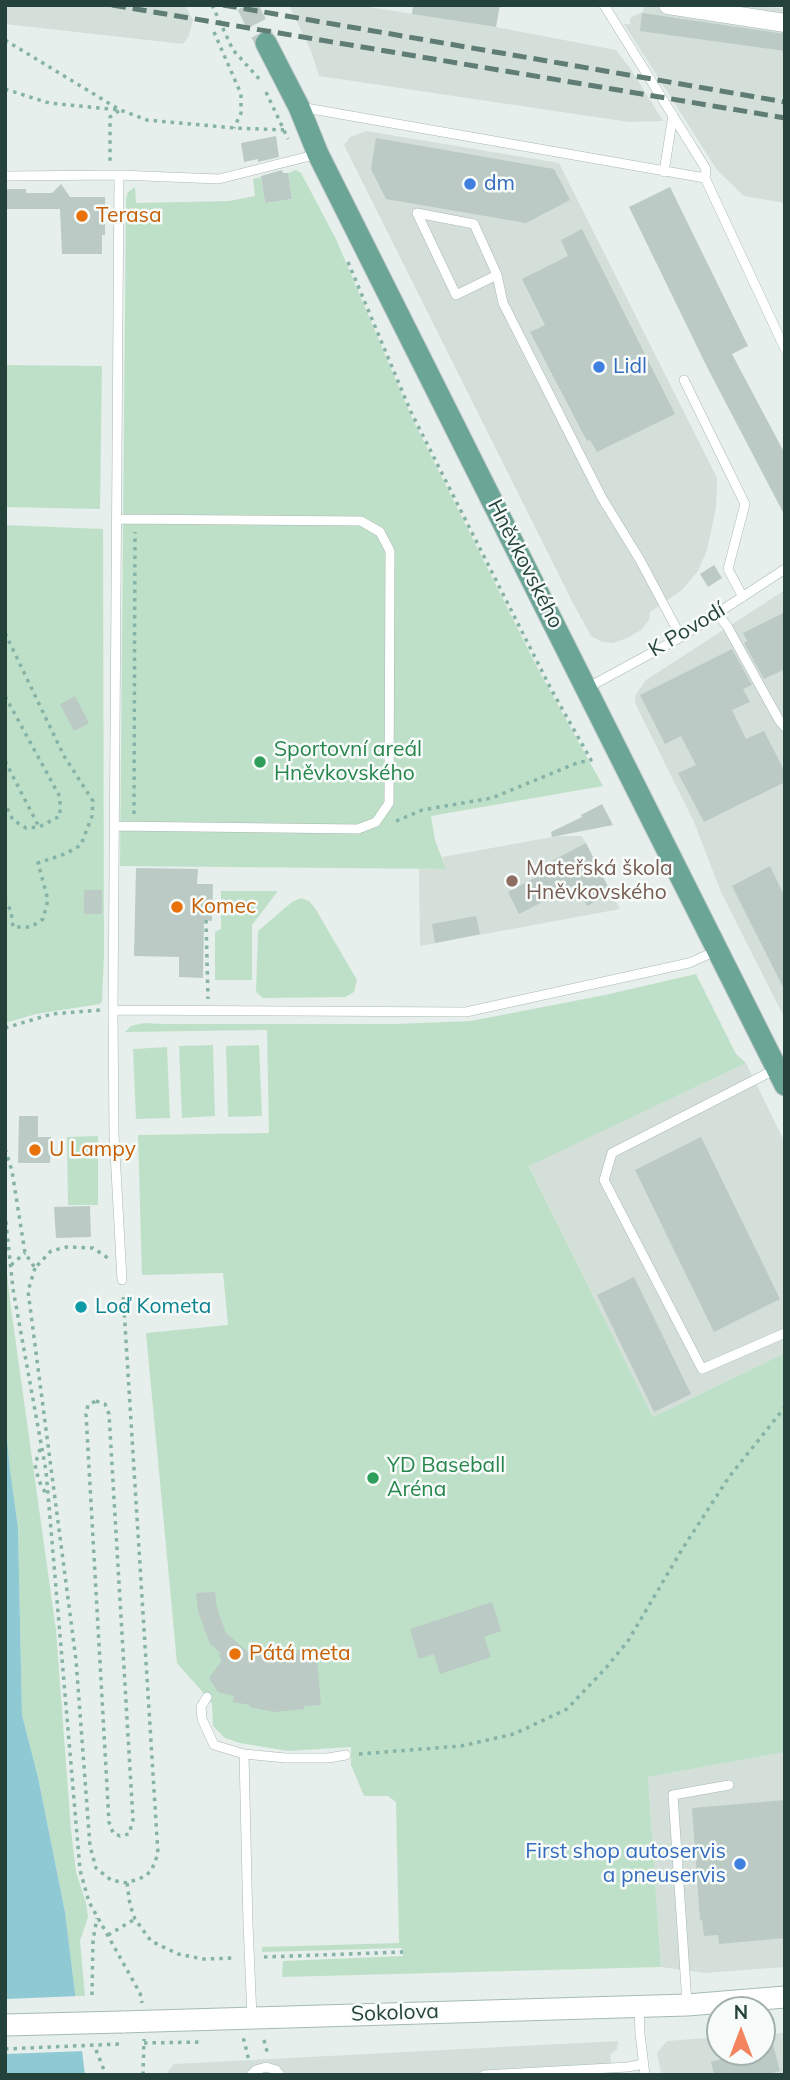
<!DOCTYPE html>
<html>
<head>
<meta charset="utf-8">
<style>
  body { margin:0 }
  #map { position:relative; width:790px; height:2080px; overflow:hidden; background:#e6efeb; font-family:Mulish,sans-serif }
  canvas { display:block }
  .frame { position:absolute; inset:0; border:7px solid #24423a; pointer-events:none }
  .north { position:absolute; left:706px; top:1996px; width:70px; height:70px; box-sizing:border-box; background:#f7fbf9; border:2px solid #a3b1ad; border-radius:50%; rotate:0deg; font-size:19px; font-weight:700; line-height:28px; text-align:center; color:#24423a }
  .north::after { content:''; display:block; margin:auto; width:24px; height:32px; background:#f4845f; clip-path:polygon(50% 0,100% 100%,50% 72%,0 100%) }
</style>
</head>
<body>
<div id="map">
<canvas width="790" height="2080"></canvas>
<div class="frame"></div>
<div class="north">N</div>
</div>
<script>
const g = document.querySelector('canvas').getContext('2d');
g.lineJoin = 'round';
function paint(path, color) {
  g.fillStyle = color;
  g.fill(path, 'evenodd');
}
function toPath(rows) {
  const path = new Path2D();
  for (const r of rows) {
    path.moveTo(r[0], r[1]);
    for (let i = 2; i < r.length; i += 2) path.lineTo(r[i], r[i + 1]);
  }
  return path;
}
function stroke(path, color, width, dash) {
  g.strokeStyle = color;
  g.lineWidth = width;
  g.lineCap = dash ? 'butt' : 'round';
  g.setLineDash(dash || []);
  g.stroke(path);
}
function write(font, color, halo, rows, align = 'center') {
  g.font = font + ' Mulish,sans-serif';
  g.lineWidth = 5;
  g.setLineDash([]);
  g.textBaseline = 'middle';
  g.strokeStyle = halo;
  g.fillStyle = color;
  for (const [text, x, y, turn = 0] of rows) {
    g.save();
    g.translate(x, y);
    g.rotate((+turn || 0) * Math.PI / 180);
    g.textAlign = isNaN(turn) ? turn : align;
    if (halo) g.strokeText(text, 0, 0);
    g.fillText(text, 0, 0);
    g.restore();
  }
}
const built = toPath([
  [5,5,185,5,193,20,189,36,183,44,5,24],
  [289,5,356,5,496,27,616,50,632,71,663,121,629,122,319,76,311,51],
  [644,5,760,5,785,9,785,203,744,196,717,170,624,24,630,24,630,18,643,12],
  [366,131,559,163,717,478,716,508,707,550,698,571,682,590,650,612,649,620,641,630,627,638,613,643,602,642,591,636,573,603,344,145,350,137],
  [785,590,785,1019,721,892,694,822,635,703,636,694,646,680],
  [558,836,582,836,620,909,420,946,419,869,446,869,442,857],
  [746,1063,785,1143,785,1353,653,1417,529,1165],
  [785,1752,785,1967,705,1973,661,1967,648,1777],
  [785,2033,785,2075,663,2075,661,2072,657,2053,667,2041,720,2037,720,2052,762,2052,762,2034],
  [618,2041,617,2049,610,2055,613,2075,165,2075,174,2064]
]);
const green = toPath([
  [296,170,301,173,336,239,412,418,539,671,603,786,431,816,435,840,446,869,120,866,126,199,128,192,135,187,136,203,229,201,255,196,253,179,261,177,265,203,292,199,288,173],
  [5,365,102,366,100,509,5,507],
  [5,525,103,529,104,955,102,1001,100,1004,36,1014,5,1023],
  [221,891,278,891,252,925,252,980,215,980,215,932,221,929],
  [301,898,309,901,315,908,357,980,354,992,345,997,263,998,256,992,258,931,292,902],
  [696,974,736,1054,746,1063,529,1166,653,1417,785,1353,785,1752,648,1777,661,1967,282,1977,283,1961,403,1956,402,1948,262,1952,262,1947,399,1943,396,1802,388,1796,364,1796,351,1765,351,1747,288,1751,240,1743,225,1738,213,1726,212,1704,207,1697,177,1663,146,1333,228,1325,223,1273,142,1275,138,1135,269,1133,267,1030,125,1032,131,1026,144,1023,165,1024,396,1024,471,1021,605,995],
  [213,1045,215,1116,182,1118,179,1046],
  [259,1045,262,1116,228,1117,226,1046],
  [167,1047,170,1118,136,1119,133,1049],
  [98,1136,98,1205,68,1205,67,1137],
  [5,1257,11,1308,56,1630,71,1830,76,1872,86,1903,88,1917,80,1941,85,1996,75,1996,65,1912,38,1777,22,1715,18,1527,10,1470,5,1418]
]);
const water = toPath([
  [5,1418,10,1470,18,1527,22,1715,38,1777,65,1912,85,2075,5,2075]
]);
const pier = toPath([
  [79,1996,85,2051,5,2054,5,1999]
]);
const building = toPath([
  [413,5,500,5,496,27,412,14],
  [642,13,785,34,785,51,640,31],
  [276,136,279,157,258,162,258,159,244,162,241,143],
  [376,138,554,169,570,200,526,223,386,199,371,169],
  [282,170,283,173,288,173,292,199,265,203,261,176],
  [61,184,70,197,105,197,105,235,102,235,102,254,62,254,60,209,5,209,5,189,26,189,26,193,52,193],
  [670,187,748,346,732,354,785,454,785,516,707,367,629,207],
  [582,229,675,414,597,452,590,440,587,441,530,332,545,325,522,279,568,256,561,240],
  [714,565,722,578,708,587,700,574],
  [785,612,785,669,764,679,744,643,747,641,743,633],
  [732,649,752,685,743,689,750,702,732,710,746,739,764,731,785,772,785,782,704,822,678,773,696,765,681,736,665,744,640,695],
  [75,696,89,723,74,731,60,704],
  [602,804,613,825,552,837,551,832,582,817,581,815],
  [586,843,611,893,587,906,575,885,519,914,508,892,549,870,546,864],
  [770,866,785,897,785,991,732,886],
  [136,868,198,869,197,884,213,884,212,921,204,920,203,978,179,977,179,957,134,956],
  [84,890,102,890,102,914,84,914],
  [476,916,480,934,435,943,432,924],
  [19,1116,38,1116,38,1137,51,1137,50,1163,18,1163],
  [701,1137,780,1299,714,1332,635,1170],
  [90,1206,91,1237,56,1238,54,1207],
  [634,1277,691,1394,654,1412,597,1295],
  [215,1592,217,1608,226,1633,248,1652,276,1656,298,1653,297,1649,316,1647,321,1705,304,1706,304,1709,274,1712,249,1707,250,1705,233,1702,234,1696,218,1692,209,1678,222,1660,218,1656,221,1653,210,1644,198,1611,196,1593],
  [492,1602,501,1631,484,1637,491,1657,440,1674,434,1654,419,1659,410,1629],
  [785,1800,785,1938,719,1944,718,1935,704,1936,702,1920,700,1920,692,1808],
  [762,2022,767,2022,780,2071,765,2075,714,2075,711,2062,748,2052,762,2052]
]);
const primaryTunnel = toPath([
  [247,5,266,43]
]);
const path = toPath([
  [212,5,233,50,262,82],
  [214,32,241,94,241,113,234,128],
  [5,40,120,110,110,117,110,161],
  [5,89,49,103,120,110,147,120,234,128,284,130],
  [266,92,288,139],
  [348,262,411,412,551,689,591,760,577,763,492,798,422,810,394,822],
  [5,633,64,756,93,801,92,816,81,845,65,854,38,863,48,900,43,919,31,927,13,927,11,911,5,900],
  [5,696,60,797,60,816,39,827,26,828,13,820,5,804],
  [5,761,39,827],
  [134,814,135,532],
  [206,920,208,999],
  [5,1028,52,1014,101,1010],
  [5,1149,12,1171,25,1253,35,1268,51,1251,67,1247,93,1248,108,1258],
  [5,1213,13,1289,46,1471,80,1870,89,1902,140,1993,142,2003],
  [11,1265,25,1253],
  [35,1268,28,1291,76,1660,90,1846,96,1868,111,1880,127,1883,146,1876,152,1869,158,1854,123,1293],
  [96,1401,105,1404,109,1414,133,1820,129,1834,120,1836,113,1833,109,1822,86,1414,88,1405,96,1401],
  [40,1449,35,1465,39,1481,46,1494],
  [359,1754,461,1746,514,1734,567,1709,605,1669,628,1641,681,1551,729,1477,785,1407],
  [127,1883,130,1905,135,1919,151,1941,178,1954,203,1959,235,1958],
  [108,1935,135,1919],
  [264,1957,403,1952],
  [92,1995,93,1940,97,1918],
  [242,2040,244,2040,249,2061],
  [264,2040,268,2055],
  [144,2043,203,2042],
  [96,2050,106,2075],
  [143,2075,144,2039]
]);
const lane = toPath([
  [604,5,706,169,705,178,785,349],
  [300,107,705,178],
  [664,172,673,115],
  [119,175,113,1010,114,1134,122,1280],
  [5,176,119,175,219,179,318,154],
  [497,275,456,295,417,213,474,224,497,275,503,303,602,498,640,560,681,637],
  [684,380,745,504,728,569,743,597],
  [717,613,727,626,779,720,785,727],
  [587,688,681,637,785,569],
  [115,826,358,829,376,822,389,803,390,551,380,532,361,521,117,519],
  [113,1010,466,1012,689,963,716,951],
  [776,1069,612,1153,604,1180,702,1369,785,1333],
  [207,1697,201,1707,202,1719,214,1745,244,1754,248,1924,252,2017],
  [244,1754,286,1758,328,1758,346,1755],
  [687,2003,673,1795,729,1785],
  [639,2008,640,2034,645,2075],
  [251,2075,256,2070,266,2067,276,2070,280,2075],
  [484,2075,628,2067,643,2064]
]);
const street = toPath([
  [668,5,785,23]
]);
const secondary = toPath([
  [122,2022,687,2005,785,1997]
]);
const primary = toPath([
  [266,43,299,107,318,154,785,1085]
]);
const rail = toPath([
  [112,5,785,118],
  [223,5,785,102]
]);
const pathBridge = toPath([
  [5,2049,119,2044]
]);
const secondaryBridge = toPath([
  [5,2025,122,2022]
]);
const markers = [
  [470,184,7,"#3f7fe0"],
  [82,216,7,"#e8710a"],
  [599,367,7,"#3f7fe0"],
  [260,762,7,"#2e9e5b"],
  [512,881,7,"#8d6e63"],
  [177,907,7,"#e8710a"],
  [35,1150,7,"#e8710a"],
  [81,1307,7,"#0f9aa8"],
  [373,1478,7,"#2e9e5b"],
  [235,1654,7,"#e8710a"],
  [740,1864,7,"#3f7fe0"]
];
const shopNames = [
  ["dm",484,184],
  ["Lidl",613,367],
  ["First shop autoservis",726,1852,"right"],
  ["a pneuservis",726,1876,"right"]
];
const foodNames = [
  ["Terasa",96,216],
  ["Komec",191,907],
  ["U Lampy",49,1150],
  ["Pátá meta",249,1654]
];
const streetNames = [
  ["Hněvkovského",525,564,63],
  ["K Povodí",687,630,-31],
  ["Sokolova",395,2013,-2]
];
const leisureNames = [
  ["Sportovní areál",274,750],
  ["Hněvkovského",274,774],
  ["YD Baseball",387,1466],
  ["Aréna",387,1490]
];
const educationNames = [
  ["Mateřská škola",526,869],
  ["Hněvkovského",526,893]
];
const cultureNames = [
  ["Loď Kometa",95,1307]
];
paint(built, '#d4dfda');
paint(green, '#bfe0c8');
paint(water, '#8ec9d4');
paint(pier, '#e6efeb');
paint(building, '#bbcac4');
stroke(primaryTunnel, '#bfccc8', 21, [21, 10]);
stroke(lane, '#a8b8b2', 10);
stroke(street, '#a8b8b2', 19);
stroke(secondary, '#a4bbb3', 23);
stroke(primary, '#c2cac8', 23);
stroke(path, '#86b3a5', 3.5, [3.5, 5]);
stroke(lane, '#fff', 9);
stroke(street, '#fff', 18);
stroke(secondary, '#fff', 21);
stroke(primary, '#6aa596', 21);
stroke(rail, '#5f7d75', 5, [14, 7]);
stroke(secondaryBridge, '#a4bbb3', 23, []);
stroke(pathBridge, '#86b3a5', 3.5, [3.5, 5]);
stroke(secondaryBridge, '#fff', 21);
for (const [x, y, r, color] of markers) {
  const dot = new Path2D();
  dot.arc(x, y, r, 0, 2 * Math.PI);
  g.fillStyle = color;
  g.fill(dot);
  stroke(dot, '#f7fbf9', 2.5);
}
write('21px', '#366cbe', '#f7fbf9', shopNames, 'left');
write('21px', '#c56008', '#f7fbf9', foodNames, 'left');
write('21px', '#24423a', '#f7fbf9', streetNames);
write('21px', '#27864d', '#f7fbf9', leisureNames, 'left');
write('21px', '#785e54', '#f7fbf9', educationNames, 'left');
write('21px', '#0d838f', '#f7fbf9', cultureNames, 'left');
</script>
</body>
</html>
